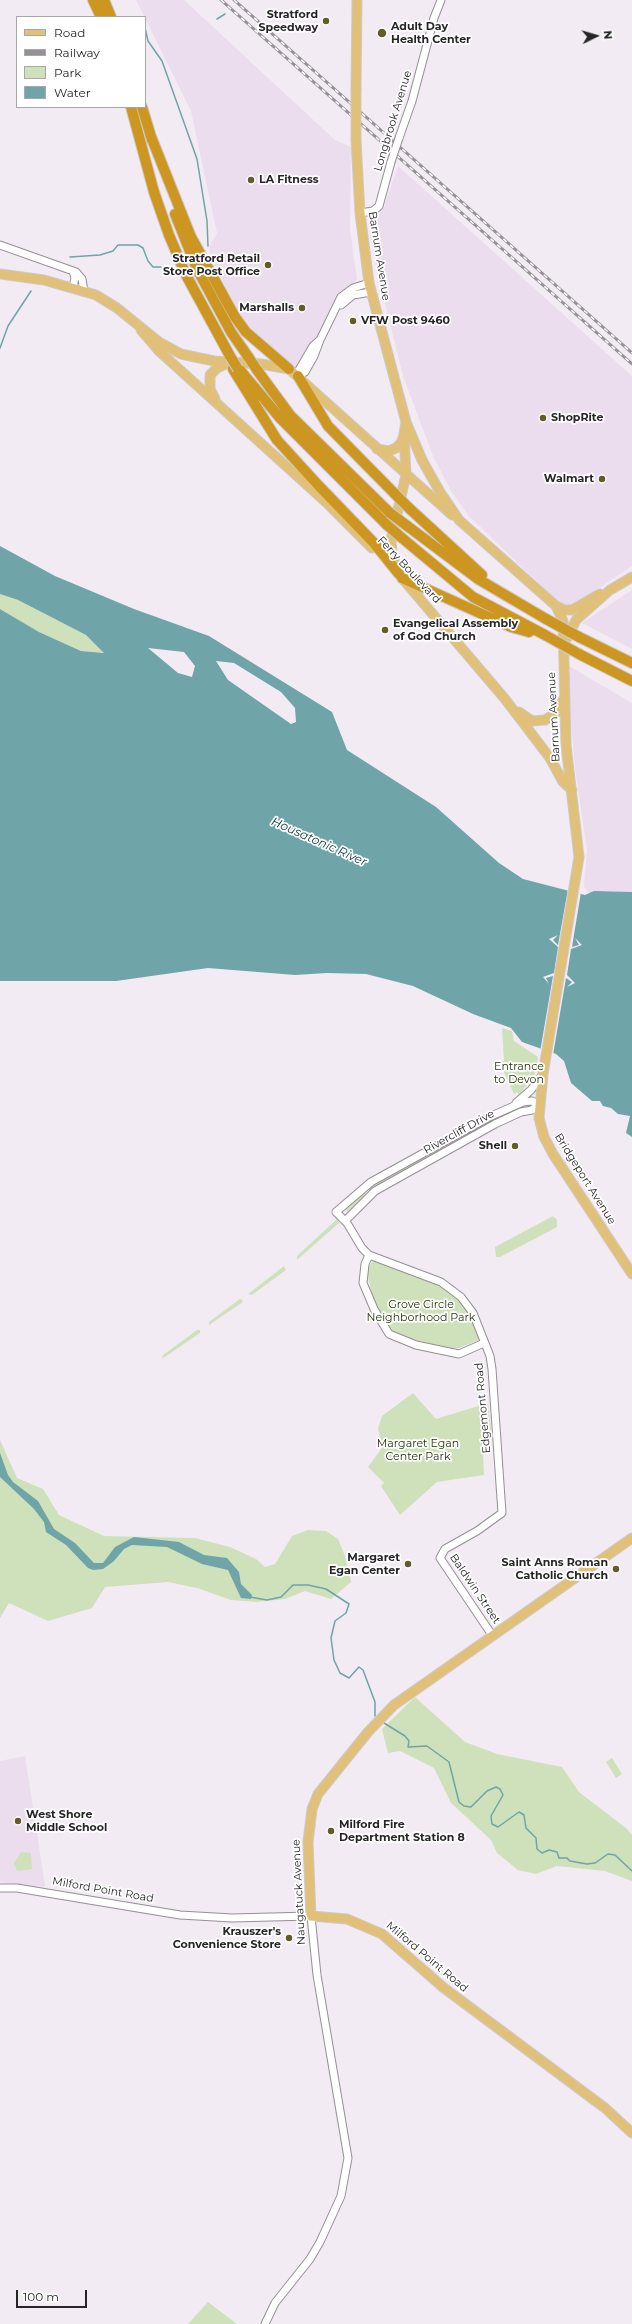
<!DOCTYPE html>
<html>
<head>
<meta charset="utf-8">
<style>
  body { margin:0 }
  #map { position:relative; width:632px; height:2324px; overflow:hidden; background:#f3ebf4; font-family:Montserrat,sans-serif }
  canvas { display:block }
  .legend { position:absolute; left:16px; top:16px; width:130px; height:92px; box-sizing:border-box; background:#fff; border:1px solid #a9a7a9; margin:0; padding:5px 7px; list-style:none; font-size:12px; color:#272428 }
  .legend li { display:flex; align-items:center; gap:8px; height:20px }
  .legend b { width:20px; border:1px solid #a9a7a9 }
  .north { position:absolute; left:576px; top:16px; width:40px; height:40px; -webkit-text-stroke:3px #fff; paint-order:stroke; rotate:85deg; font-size:11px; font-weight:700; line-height:16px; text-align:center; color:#272428 }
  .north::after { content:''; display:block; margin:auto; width:14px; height:18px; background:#272428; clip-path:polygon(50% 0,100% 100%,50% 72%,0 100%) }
  .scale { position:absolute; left:16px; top:2290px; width:71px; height:18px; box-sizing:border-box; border:2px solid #272428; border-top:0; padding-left:5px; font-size:12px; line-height:14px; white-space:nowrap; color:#272428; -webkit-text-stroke:3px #fff; paint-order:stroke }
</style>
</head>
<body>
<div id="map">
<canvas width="632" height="2324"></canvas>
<ul class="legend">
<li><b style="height:5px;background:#e1c079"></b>Road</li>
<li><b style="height:5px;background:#969197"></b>Railway</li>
<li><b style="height:11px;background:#cee1bb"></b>Park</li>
<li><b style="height:11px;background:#6fa4a9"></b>Water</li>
</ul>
<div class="north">N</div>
<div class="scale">100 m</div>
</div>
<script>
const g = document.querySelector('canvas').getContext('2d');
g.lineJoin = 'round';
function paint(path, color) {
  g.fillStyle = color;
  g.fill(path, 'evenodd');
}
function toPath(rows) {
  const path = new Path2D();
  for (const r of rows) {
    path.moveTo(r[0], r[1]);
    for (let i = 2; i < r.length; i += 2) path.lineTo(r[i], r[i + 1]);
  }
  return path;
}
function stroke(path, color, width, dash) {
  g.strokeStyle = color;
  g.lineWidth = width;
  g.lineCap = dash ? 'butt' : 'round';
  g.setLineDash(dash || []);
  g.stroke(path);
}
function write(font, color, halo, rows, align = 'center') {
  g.font = font + ' Montserrat,sans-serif';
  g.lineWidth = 3.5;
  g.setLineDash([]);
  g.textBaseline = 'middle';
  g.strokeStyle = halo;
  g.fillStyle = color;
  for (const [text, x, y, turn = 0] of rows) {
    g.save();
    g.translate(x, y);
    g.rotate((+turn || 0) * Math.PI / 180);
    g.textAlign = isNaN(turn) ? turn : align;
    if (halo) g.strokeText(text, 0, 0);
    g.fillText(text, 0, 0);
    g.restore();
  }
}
const built = toPath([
  [136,0,184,0,335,140,351,147,350,229,357,279,353,284,343,292,298,369,263,341,244,321,211,259,209,247,217,233,191,111],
  [398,166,632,376,632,566,574,605,569,606,559,603,469,516,451,491,433,456,403,376,377,271,368,223,384,207],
  [632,590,632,649,582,623],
  [569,666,632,703,632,892,594,891,590,894,584,887,587,850,575,768,570,715],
  [25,1756,45,1885,44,1887,0,1882,0,1761]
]);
const green = toPath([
  [0,594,18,600,86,635,105,653,81,651,39,632,0,609],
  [502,1028,512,1031,514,1041,538,1057,535,1074,519,1095,517,1092,514,1094,499,1062,504,1061],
  [488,1120,489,1125,370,1190,367,1189],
  [362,1191,365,1193,364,1196,347,1212,346,1208],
  [553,1216,557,1220,557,1227,500,1257,496,1257,495,1247],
  [337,1219,339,1223,297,1260,297,1256],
  [375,1261,440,1286,463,1302,472,1319,479,1340,459,1348,442,1348,417,1342,394,1333,377,1311,372,1297,367,1270,372,1262],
  [284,1266,286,1270,252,1295,248,1294],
  [240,1299,242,1299,243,1302,209,1325,209,1322],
  [197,1330,200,1330,200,1333,162,1359,163,1355],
  [413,1393,436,1419,488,1403,491,1429,482,1435,484,1475,437,1482,400,1515,381,1486,384,1483,368,1467,382,1448,378,1428,382,1416],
  [0,1440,17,1478,43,1489,59,1515,104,1536,195,1538,230,1547,256,1559,265,1567,275,1564,292,1536,308,1530,326,1531,338,1539,345,1556,351,1582,331,1599,305,1591,285,1599,257,1602,231,1600,197,1588,168,1582,105,1587,92,1608,48,1621,9,1603,0,1618],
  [415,1697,465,1742,497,1754,562,1767,579,1792,627,1829,632,1835,632,1881,605,1871,557,1866,536,1874,518,1870,497,1853,491,1840,451,1803,434,1768,400,1751,388,1753,382,1729],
  [612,1758,622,1774,616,1778,606,1762],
  [21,1852,31,1853,32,1869,17,1871,14,1863],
  [208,2302,237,2324,188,2324]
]);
const water = toPath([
  [0,546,55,576,134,609,209,636,332,712,347,750,436,807,499,863,523,879,585,895,594,891,632,892,632,1137,626,1133,630,1116,618,1114,611,1108,603,1106,600,1101,592,1101,571,1083,564,1061,556,1054,522,1042,511,1028,473,1014,413,986,366,974,327,973,295,975,208,968,116,981,0,981,0,609,39,632,81,651,104,653,86,635,18,600,0,594],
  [148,648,184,652,195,666,192,677,178,673],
  [216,661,234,663,281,692,295,708,296,722,291,724,228,680],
  [0,1453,8,1475,13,1482,38,1501,54,1529,75,1543,94,1563,103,1563,115,1547,134,1537,179,1542,204,1555,227,1558,239,1572,241,1584,252,1595,251,1599,241,1598,228,1570,202,1564,167,1547,132,1545,124,1549,114,1561,103,1569,93,1570,88,1568,66,1545,46,1532,44,1522,34,1509,0,1477]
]);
const pier = toPath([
  [568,889,581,892,572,947,579,945,575,938,582,945,571,949,567,975,575,983,567,987,572,982,566,978,553,1055,540,1052,553,976,546,978,549,984,543,977,554,973,558,947,549,939,558,935,553,940,558,945]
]);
const stream = toPath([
  [217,19,225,14],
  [145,28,148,41,162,61,197,159,207,221,208,246],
  [70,257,100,255,113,251,118,245,138,245,143,248,148,261,153,267,161,267],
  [0,348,8,326,31,291],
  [250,1597,267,1600,281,1597,293,1585,308,1585,326,1589,349,1604,346,1613,335,1621,331,1638,334,1660,340,1673,349,1678,359,1667,363,1670,375,1702,375,1716],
  [384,1723,405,1736,409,1741,408,1747,427,1746,449,1762,459,1802,464,1806,471,1807,487,1791,496,1787,500,1789,503,1795,491,1816,492,1824,498,1827,519,1812,524,1815,526,1828,536,1838,537,1849,542,1853,549,1850,557,1852,559,1858,567,1858,570,1861,587,1864,595,1863,608,1854,615,1855,632,1871]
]);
const minor = toPath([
  [399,138,412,101,434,18,441,0],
  [360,213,373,211,379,206,391,162],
  [0,245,76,272,82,279,84,291],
  [73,287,75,278,73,271],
  [341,305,353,295,371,292],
  [320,340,313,346,299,370,298,376,305,372,314,356,320,340,341,297,353,288,369,283],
  [516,1103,531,1090,543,1074],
  [345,1221,375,1191,495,1124,521,1112,532,1110,538,1104,532,1101,523,1102,489,1117,371,1182,336,1212,347,1223,362,1248,369,1255,441,1282,461,1297,473,1313,490,1356,492,1369,502,1513,477,1531,445,1549,440,1558,492,1635],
  [369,1255,365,1264,363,1283,374,1309,389,1334,416,1345,459,1354,484,1343],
  [0,1888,17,1888,180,1915,232,1918,311,1916,317,1975,348,2158,341,2196,320,2242,310,2259,275,2303,265,2324]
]);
const major = toPath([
  [356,89,357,0],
  [356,140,360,213,369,283,406,422,422,460,440,492,459,520,556,606,563,621,566,745,579,857,543,1074,539,1118,544,1137,553,1154,632,1274],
  [0,274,44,280,96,295,117,308,159,342,181,354,214,361,261,364,289,369,452,515],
  [141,330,159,351,328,504,372,548],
  [215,399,210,389,210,375,217,368,226,364],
  [377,449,389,451,396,448,401,443,404,435],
  [397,570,392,554,391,540,406,475,404,434,406,422],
  [402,578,505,699,550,758,563,782,572,790],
  [556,606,564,610,572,610,600,594],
  [567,638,576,620,610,590,632,577],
  [519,712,532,721,545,720,556,713,563,700],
  [632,1538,394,1705,368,1732,318,1794,312,1809,308,1842,311,1916,347,1919,382,1934,444,1988,605,2108,632,2133]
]);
const highway = toPath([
  [93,0,101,17],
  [104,0,111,17],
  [131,107,154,192,169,235,186,275,230,356],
  [142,107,152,140],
  [150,134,191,237,235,317,246,332,289,369],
  [175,214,197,269,231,332,249,358],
  [233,369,277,440,319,486,374,543,399,574],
  [240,370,280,418,387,525],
  [257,370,290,415,390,513],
  [298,376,328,426,395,494],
  [410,509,482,575],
  [406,525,478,579,546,619],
  [402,538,473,597,545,635],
  [402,578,511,627,529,632],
  [579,637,632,663],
  [579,654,632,681]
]);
const rail = toPath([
  [221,0,632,364],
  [234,0,632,353]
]);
const minorBridge = toPath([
  [391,162,399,138]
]);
const majorBridge = toPath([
  [356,140,356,89]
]);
const highwayBridge = toPath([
  [230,356,238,369],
  [249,358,257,370],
  [395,494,410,509],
  [390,513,406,525],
  [387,525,402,538],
  [546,619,579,637],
  [545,635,579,654]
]);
const markers = [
  [326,21,4,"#645c28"],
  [382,33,5,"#645c28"],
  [251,180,4,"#645c28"],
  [268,265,4,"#645c28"],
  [302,308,4,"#645c28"],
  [353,321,4,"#645c28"],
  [543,418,4,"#645c28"],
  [602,479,4,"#645c28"],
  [385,630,4,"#645c28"],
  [515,1146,4,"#645c28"],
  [408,1564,4,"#645c28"],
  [616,1569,4,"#645c28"],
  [18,1821,4,"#645c28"],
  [331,1831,4,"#645c28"],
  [289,1938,4,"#645c28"]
];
const poiNames = [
  ["Stratford",318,15],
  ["Speedway",318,28],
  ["Adult Day",391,27,"left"],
  ["Health Center",391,40,"left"],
  ["LA Fitness",259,180,"left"],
  ["Stratford Retail",260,259],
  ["Store Post Office",260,272],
  ["Marshalls",294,308],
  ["VFW Post 9460",361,321,"left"],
  ["ShopRite",551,418,"left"],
  ["Walmart",594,479],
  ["Evangelical Assembly",393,624,"left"],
  ["of God Church",393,637,"left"],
  ["Shell",507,1146],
  ["Margaret",400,1558],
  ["Egan Center",400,1571],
  ["Saint Anns Roman",608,1563],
  ["Catholic Church",608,1576],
  ["West Shore",26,1815,"left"],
  ["Middle School",26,1828,"left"],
  ["Milford Fire",339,1825,"left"],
  ["Department Station 8",339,1838,"left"],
  ["Krauszer's",281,1932],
  ["Convenience Store",281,1945]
];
const streetNames = [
  ["Longbrook Avenue",393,121,-73],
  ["Barnum Avenue",379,256,81],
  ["Ferry Boulevard",409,570,47],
  ["Barnum Avenue",554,717,-93],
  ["Rivercliff Drive",459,1132,-29],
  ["Bridgeport Avenue",585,1179,58],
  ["Edgemont Road",483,1408,-95],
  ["Baldwin Street",475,1589,56],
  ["Milford Point Road",103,1890,10],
  ["Naugatuck Avenue",299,1892,-93],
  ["Milford Point Road",427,1957,40]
];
const parkNames = [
  ["Entrance",519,1067],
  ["to Devon",519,1080],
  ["Grove Circle",421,1305],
  ["Neighborhood Park",421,1318],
  ["Margaret Egan",418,1444],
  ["Center Park",418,1457]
];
const waterNames = [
  ["Housatonic River",319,842,24]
];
paint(built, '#ebdded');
paint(green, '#cee1bb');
paint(water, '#6fa4a9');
paint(pier, '#f3ebf4');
stroke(stream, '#6fa4a9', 1.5);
stroke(minor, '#968e97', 9);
stroke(major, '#cbcacb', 11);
stroke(highway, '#cbcacb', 12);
stroke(minor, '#fff', 7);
stroke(major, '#e1c079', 9);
stroke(highway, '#cd9620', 10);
stroke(rail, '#969197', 3);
stroke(rail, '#fff', 1.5, [4.5]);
stroke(minorBridge, '#968e97', 9, []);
stroke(majorBridge, '#cbcacb', 11, []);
stroke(highwayBridge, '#cbcacb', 12, []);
stroke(minorBridge, '#fff', 7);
stroke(majorBridge, '#e1c079', 9);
stroke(highwayBridge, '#cd9620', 10);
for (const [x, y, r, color] of markers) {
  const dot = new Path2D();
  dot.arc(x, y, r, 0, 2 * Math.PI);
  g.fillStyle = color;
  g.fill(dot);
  stroke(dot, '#fff', 1.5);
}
write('bold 11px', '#272428', '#fff', poiNames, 'right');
write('11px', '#272428', '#fff', streetNames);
write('11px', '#223307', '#fff', parkNames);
write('italic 12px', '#03393d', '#fff', waterNames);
</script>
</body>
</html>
